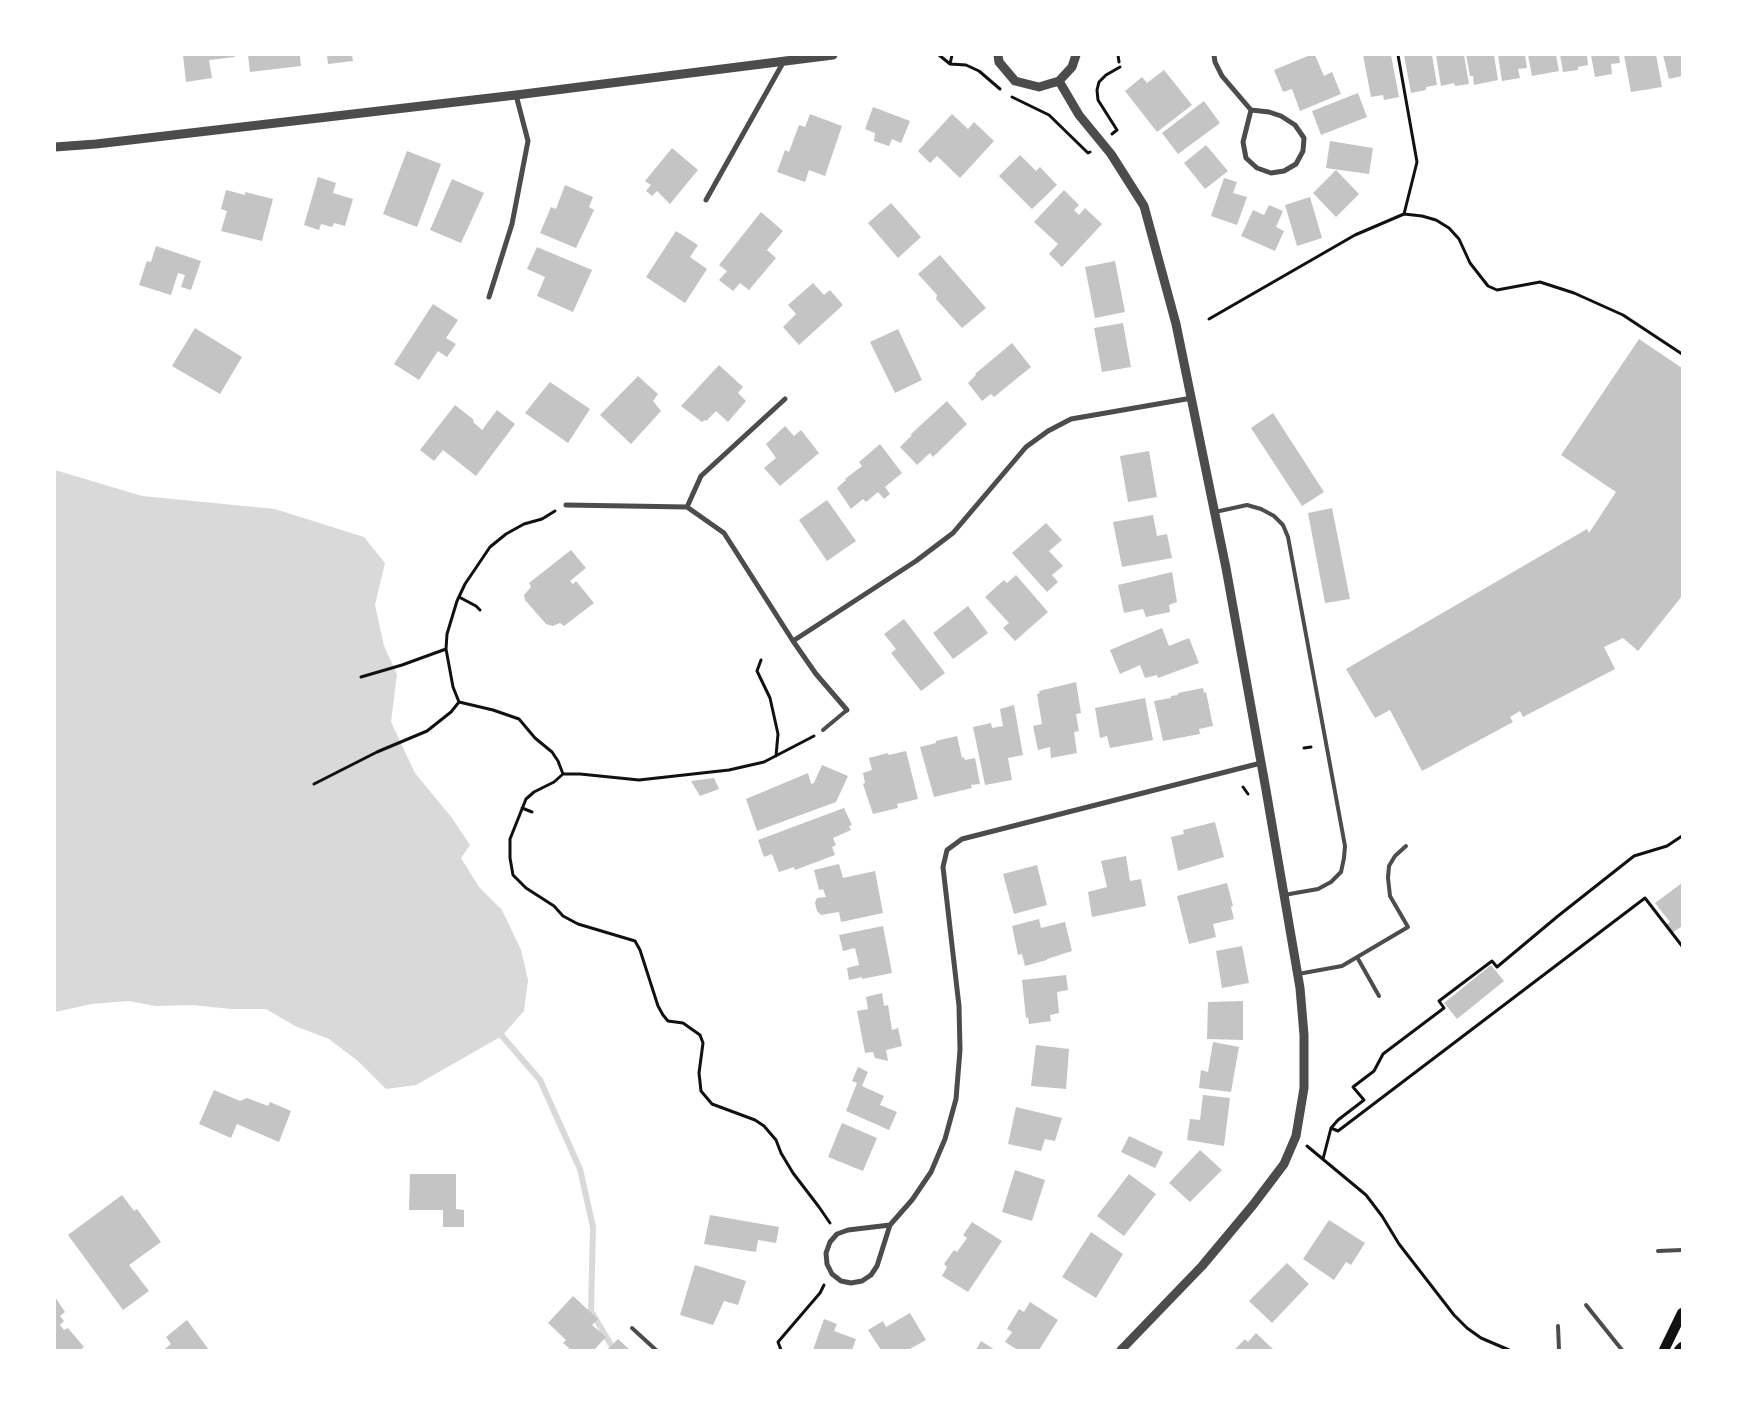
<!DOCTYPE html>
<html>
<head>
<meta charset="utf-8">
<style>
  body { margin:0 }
  #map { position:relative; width:1737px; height:1405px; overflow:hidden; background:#fff; font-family:"Libre Baskerville",serif }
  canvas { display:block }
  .frame { position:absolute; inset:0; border:56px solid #fff; pointer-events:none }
</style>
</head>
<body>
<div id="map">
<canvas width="1737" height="1405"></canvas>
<div class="frame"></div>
</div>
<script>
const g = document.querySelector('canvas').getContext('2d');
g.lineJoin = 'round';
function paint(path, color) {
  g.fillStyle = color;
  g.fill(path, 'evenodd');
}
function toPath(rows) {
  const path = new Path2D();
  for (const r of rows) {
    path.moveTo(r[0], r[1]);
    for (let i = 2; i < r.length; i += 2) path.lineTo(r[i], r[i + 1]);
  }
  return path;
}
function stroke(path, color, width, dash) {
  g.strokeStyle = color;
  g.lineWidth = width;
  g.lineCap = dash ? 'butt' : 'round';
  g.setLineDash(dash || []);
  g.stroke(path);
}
const water = toPath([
  [55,470,142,496,275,509,364,537,385,563,375,605,384,646,397,674,391,722,415,773,452,818,470,845,461,858,479,887,502,910,521,950,528,980,524,1011,502,1036,416,1085,386,1089,358,1061,329,1039,295,1026,266,1009,231,1009,192,1005,156,1006,128,1001,92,1004,55,1012]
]);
const stream = toPath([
  [502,1036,540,1080,580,1169,593,1227,591,1311,614,1350]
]);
const building = toPath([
  [183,55,234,55,235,57,209,60,212,78,186,82],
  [248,55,300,55,301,66,250,72],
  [327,55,352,55,353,61,328,64],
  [1310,55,1315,55,1324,76,1332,72,1341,94,1300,111,1292,89,1283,92,1274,70],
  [1363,55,1391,55,1399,97,1384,100,1383,95,1371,97],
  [1404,55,1432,55,1437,85,1426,87,1426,90,1411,93],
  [1436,55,1464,55,1469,84,1455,86,1454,83,1441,86],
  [1466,55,1494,55,1498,80,1474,85,1473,76,1470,76],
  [1498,55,1525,55,1527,68,1518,69,1520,78,1502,81],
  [1528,55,1556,55,1559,71,1532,76],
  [1560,55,1587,55,1588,65,1578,67,1578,70,1563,72],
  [1591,55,1619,55,1620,63,1611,64,1612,74,1595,77],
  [1624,55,1656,55,1662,87,1631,92],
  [1663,55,1682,55,1682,76,1669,79],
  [1164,70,1192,105,1157,132,1125,91,1142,77,1147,83],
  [1358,93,1367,117,1321,135,1312,111],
  [1204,101,1220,123,1178,154,1162,133],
  [873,107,910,121,901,143,892,139,889,146,874,141,875,133,865,129],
  [810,114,842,126,825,176,809,170,805,182,777,172,785,150,789,152,799,125,805,127],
  [952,114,968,129,974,122,994,141,960,178,937,156,930,163,918,151],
  [1330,141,1373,148,1369,174,1326,168],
  [1206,145,1228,171,1205,189,1184,163],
  [672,148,698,170,670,204,657,191,652,196,646,191,651,185,645,181],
  [407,151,441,164,417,227,383,214],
  [1020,155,1036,171,1040,167,1057,185,1032,209,999,176],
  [1336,170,1359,194,1336,217,1313,193],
  [318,177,336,183,333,193,353,199,345,226,334,223,332,227,321,224,319,230,304,225],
  [1224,178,1237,182,1233,193,1247,197,1237,225,1211,216],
  [452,179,484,193,461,243,430,230],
  [565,185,593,197,589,207,594,210,576,248,540,233,551,207,556,209],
  [226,190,245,195,245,192,273,199,262,241,221,231,227,211,221,209],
  [1064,190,1079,205,1074,210,1079,215,1085,208,1102,224,1062,267,1049,254,1058,244,1034,222],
  [1310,197,1322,238,1297,246,1285,205],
  [891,203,921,237,898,258,868,223],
  [1269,205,1283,211,1276,227,1284,231,1275,251,1241,236,1253,210,1264,215],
  [761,212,783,231,767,250,776,258,749,290,740,283,733,291,719,280,727,271,719,265],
  [676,231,698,245,690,257,707,269,685,303,646,277],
  [156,246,201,261,191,290,181,287,185,275,178,273,171,295,139,285,147,261,151,262],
  [537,247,592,270,573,312,537,296,545,277,527,269],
  [940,255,986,308,962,328,936,299,937,295,918,274],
  [1115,261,1125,312,1095,318,1085,267],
  [813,283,824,295,830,290,843,305,799,345,783,327,796,314,788,305],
  [433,304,458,320,446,338,456,344,447,357,438,351,419,380,394,364],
  [1123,323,1131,367,1102,372,1094,328],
  [195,328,242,357,220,394,172,366],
  [898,329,922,380,895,393,870,342],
  [1639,339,1682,368,1682,596,1638,651,1623,638,1604,647,1615,669,1523,717,1520,711,1510,717,1513,722,1422,771,1390,710,1375,718,1346,669,1587,529,1589,533,1616,492,1561,455],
  [1012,343,1031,367,994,397,991,394,982,401,968,383,976,375,975,374],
  [719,365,743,387,738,393,746,401,728,422,716,411,706,421,705,420,702,422,681,406],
  [638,376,658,394,653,401,661,411,631,444,600,415],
  [550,382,590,409,568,443,525,413],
  [947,401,967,424,933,457,930,453,917,465,900,447,912,435,911,434],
  [455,405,474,420,473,422,482,430,497,410,515,424,476,476,443,450,434,461,420,450],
  [1273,413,1324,492,1302,506,1251,428],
  [785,426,794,436,801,430,819,453,780,486,764,468,776,458,766,444],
  [880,444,902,473,885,487,890,494,884,499,878,492,866,502,863,499,851,509,837,488,846,480,845,479,862,466,859,462],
  [1149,451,1157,497,1128,502,1120,456],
  [827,500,856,541,827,561,799,520],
  [1332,508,1350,599,1325,603,1308,513],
  [1153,515,1157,536,1167,534,1172,558,1122,567,1113,522],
  [1046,523,1062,540,1049,551,1063,566,1052,575,1058,582,1047,592,1012,553],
  [571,550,586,568,570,581,573,584,576,581,594,603,564,626,560,623,553,626,546,624,525,600,524,595,531,587,529,583],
  [1172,572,1177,602,1169,605,1170,612,1146,617,1143,609,1124,613,1118,585],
  [1016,575,1048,612,1015,641,1003,628,1009,623,985,597,1004,580,1007,583],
  [968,606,988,633,953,659,933,633],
  [904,619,945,673,921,691,891,653,896,649,884,634],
  [1162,628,1169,646,1189,638,1199,663,1158,678,1157,675,1145,678,1140,665,1120,674,1110,650],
  [1076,682,1081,713,1076,714,1079,731,1074,732,1077,753,1051,758,1050,747,1038,750,1033,726,1042,724,1037,694,1040,693,1039,691],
  [1203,688,1204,693,1206,692,1213,726,1199,729,1200,734,1163,741,1154,701,1171,698,1171,696,1178,695,1178,693],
  [1145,698,1153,740,1110,748,1107,736,1100,738,1095,708],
  [1014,705,1023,755,1008,758,1012,780,985,785,973,727,991,723,992,728,1003,726,1000,709],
  [957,736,962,758,964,757,965,760,975,758,980,784,971,785,972,788,934,797,920,747,936,743,936,741],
  [906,751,918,799,897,804,898,808,873,814,863,784,865,783,863,773,872,770,869,758,888,753,889,755],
  [822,765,848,776,836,802,757,831,746,799,808,773,811,784,814,783],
  [714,778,719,789,700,796,691,781],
  [844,808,852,825,849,826,851,830,833,838,836,845,832,847,835,855,795,870,794,867,779,872,772,854,764,857,758,840],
  [1215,822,1224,857,1178,871,1171,837,1184,834,1183,830],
  [1126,856,1130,881,1141,879,1146,906,1092,917,1088,892,1107,887,1101,861],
  [839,864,843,878,875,871,883,913,841,922,839,912,821,915,817,911,815,903,817,898,826,897,823,889,819,890,814,870],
  [1037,865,1047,905,1014,914,1003,874],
  [1227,883,1233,906,1231,907,1234,919,1213,924,1216,937,1189,944,1177,896],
  [1682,883,1682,926,1672,933,1665,925,1670,922,1655,903],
  [1039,919,1041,928,1065,922,1072,951,1047,959,1047,960,1025,966,1022,954,1018,955,1012,926],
  [883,926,892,973,862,979,862,977,849,980,847,968,859,965,855,948,843,951,839,935],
  [1242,946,1249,983,1222,988,1216,951],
  [1491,965,1504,981,1457,1019,1444,1003],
  [1066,975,1068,990,1057,992,1059,1013,1050,1015,1051,1021,1029,1024,1028,1017,1026,1018,1022,980],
  [882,993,884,1006,888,1005,892,1030,898,1028,902,1046,886,1050,888,1061,875,1058,873,1052,865,1053,857,1011,868,1009,866,997],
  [1243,1001,1243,1040,1207,1039,1208,1002],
  [1213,1042,1239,1047,1231,1092,1199,1088,1201,1070,1208,1072],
  [1036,1045,1069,1049,1066,1089,1031,1086],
  [858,1067,868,1072,862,1086,884,1096,880,1105,897,1112,889,1130,846,1111,857,1083,852,1081],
  [214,1090,240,1101,247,1098,268,1106,270,1102,291,1111,279,1142,237,1124,231,1138,199,1124],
  [1203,1095,1230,1098,1224,1146,1187,1140,1190,1119,1200,1120],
  [1016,1107,1062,1118,1055,1141,1045,1139,1041,1151,1008,1144],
  [842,1123,877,1138,863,1171,828,1157],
  [1129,1136,1163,1152,1155,1168,1121,1152],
  [1200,1150,1222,1170,1190,1202,1169,1183],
  [1015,1170,1045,1180,1032,1221,1002,1212],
  [410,1174,456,1174,456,1209,464,1210,464,1227,443,1227,443,1210,409,1210],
  [1129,1174,1156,1194,1124,1236,1097,1216],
  [122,1195,134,1211,137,1209,161,1242,129,1265,149,1291,123,1310,68,1235],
  [710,1215,779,1227,776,1243,758,1240,756,1252,704,1244],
  [1329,1220,1365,1243,1351,1265,1346,1262,1334,1280,1303,1259],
  [972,1222,1002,1241,968,1292,942,1276,947,1267,944,1264,954,1250,957,1252,967,1238,963,1235],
  [1091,1232,1123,1254,1096,1298,1062,1277],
  [1287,1263,1309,1284,1272,1323,1249,1301],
  [695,1265,746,1281,738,1305,724,1301,713,1325,680,1315],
  [573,1296,598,1319,592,1325,606,1337,594,1350,571,1350,563,1343,566,1340,548,1323],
  [55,1297,65,1312,60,1316,64,1321,60,1325,64,1330,68,1328,84,1347,80,1350,55,1350],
  [1030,1302,1058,1320,1039,1350,1018,1350,1005,1342,1012,1332,1007,1329,1019,1309,1024,1312],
  [910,1313,926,1340,908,1350,881,1350,868,1330,883,1321,886,1327],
  [824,1319,837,1324,834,1331,856,1339,852,1350,813,1350],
  [187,1320,209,1350,163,1350,171,1344,166,1337],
  [1256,1333,1274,1350,1234,1350,1245,1339,1248,1342],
  [618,1339,630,1350,607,1350],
  [981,1341,995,1350,976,1350]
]);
const path = toPath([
  [939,55,950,64],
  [952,55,950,64,966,65,979,71,1000,89],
  [1118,55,1119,62],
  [1398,55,1417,162,1404,214],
  [1012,97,1049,115,1088,153,1090,152],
  [1112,134,1117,130,1098,100,1097,90,1099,82,1106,75,1120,67],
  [1209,319,1355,235,1404,214,1422,216,1436,220,1449,228,1459,239,1470,263,1488,286,1497,290,1540,282,1574,293,1623,315,1682,354],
  [555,511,542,519,524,524,506,534,490,547,465,584,457,601,447,634,446,649,453,687,459,702,493,710,519,719,535,738,552,752,558,761,563,774],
  [459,597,476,606,480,610],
  [761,660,757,671,770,698,778,734,776,756],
  [361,677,402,665,446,649],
  [814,736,764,762,729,770,639,780,580,774,563,774,554,782,534,792,526,799,510,839,510,858,513,875,526,888,554,906,563,916,578,924,635,941,640,950,658,1006,663,1015,668,1021,683,1023,700,1035,703,1043,699,1073,701,1091,712,1104,755,1120,764,1126,776,1140,781,1153,793,1173,819,1207,830,1223],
  [1304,748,1311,747],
  [314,784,377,752,427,731,451,712,459,702],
  [1243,787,1248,794],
  [522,808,532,812],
  [1331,1128,1338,1131,1645,898,1682,946],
  [1307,1146,1366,1195,1382,1216,1399,1244,1454,1315,1467,1328,1481,1338,1509,1350],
  [1323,1159,1331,1128,1338,1120,1364,1100,1353,1087,1374,1071,1383,1054,1444,1008,1439,1001,1492,961,1497,967,1558,916,1634,856,1667,846,1682,836],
  [781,1350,778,1342,820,1293,824,1285]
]);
const service = toPath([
  [1215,512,1247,505,1261,509,1274,516,1283,525,1288,537,1345,846,1344,858,1341,872,1331,882,1318,889,1284,895],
  [823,730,847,710],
  [1357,957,1379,996],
  [1298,974,1342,966,1408,927,1390,896,1388,878,1389,866,1395,856,1406,846],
  [1658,1251,1682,1250],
  [1586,1305,1622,1350],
  [1558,1326,1559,1350],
  [632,1328,656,1350]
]);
const minor = toPath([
  [1214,55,1215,62,1222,76,1251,110,1269,112,1281,116,1295,125,1304,138,1303,151,1296,164,1284,171,1271,173,1257,168,1246,158,1243,142,1251,110],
  [706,200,784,61],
  [489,297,512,224,528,141,516,95],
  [566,505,687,507,724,533,793,641,816,674,847,710],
  [687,507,701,476,785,399],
  [793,641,916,561,953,533,1026,447,1048,431,1071,419,1192,398],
  [890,1225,848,1230,837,1234,830,1242,826,1253,827,1264,832,1274,841,1281,851,1283,862,1281,871,1275,877,1266,890,1225,912,1200,931,1172,945,1139,956,1099,960,1050,959,1006,943,867,947,850,962,839,1261,763]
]);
const tertiary = toPath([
  [998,55,999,62,1015,81,1039,87,1059,81,1072,67,1076,55],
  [1059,81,1079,115,1111,154,1144,206,1176,324,1226,568,1266,790,1300,988,1304,1035,1304,1088,1296,1136,1284,1164,1253,1205,1202,1266,1121,1350],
  [55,147,96,144,516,95,833,55]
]);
const secondary = toPath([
  [1664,1350,1682,1313],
  [1679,1350,1682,1347]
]);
paint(water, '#d9d9d9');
stroke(stream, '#d9d9d9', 6);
paint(building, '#c4c4c4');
stroke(path, '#111', 3);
stroke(service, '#4c4c4c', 4);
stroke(minor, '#4c4c4c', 5);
stroke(tertiary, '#4c4c4c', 9);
stroke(secondary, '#111', 10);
</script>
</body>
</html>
